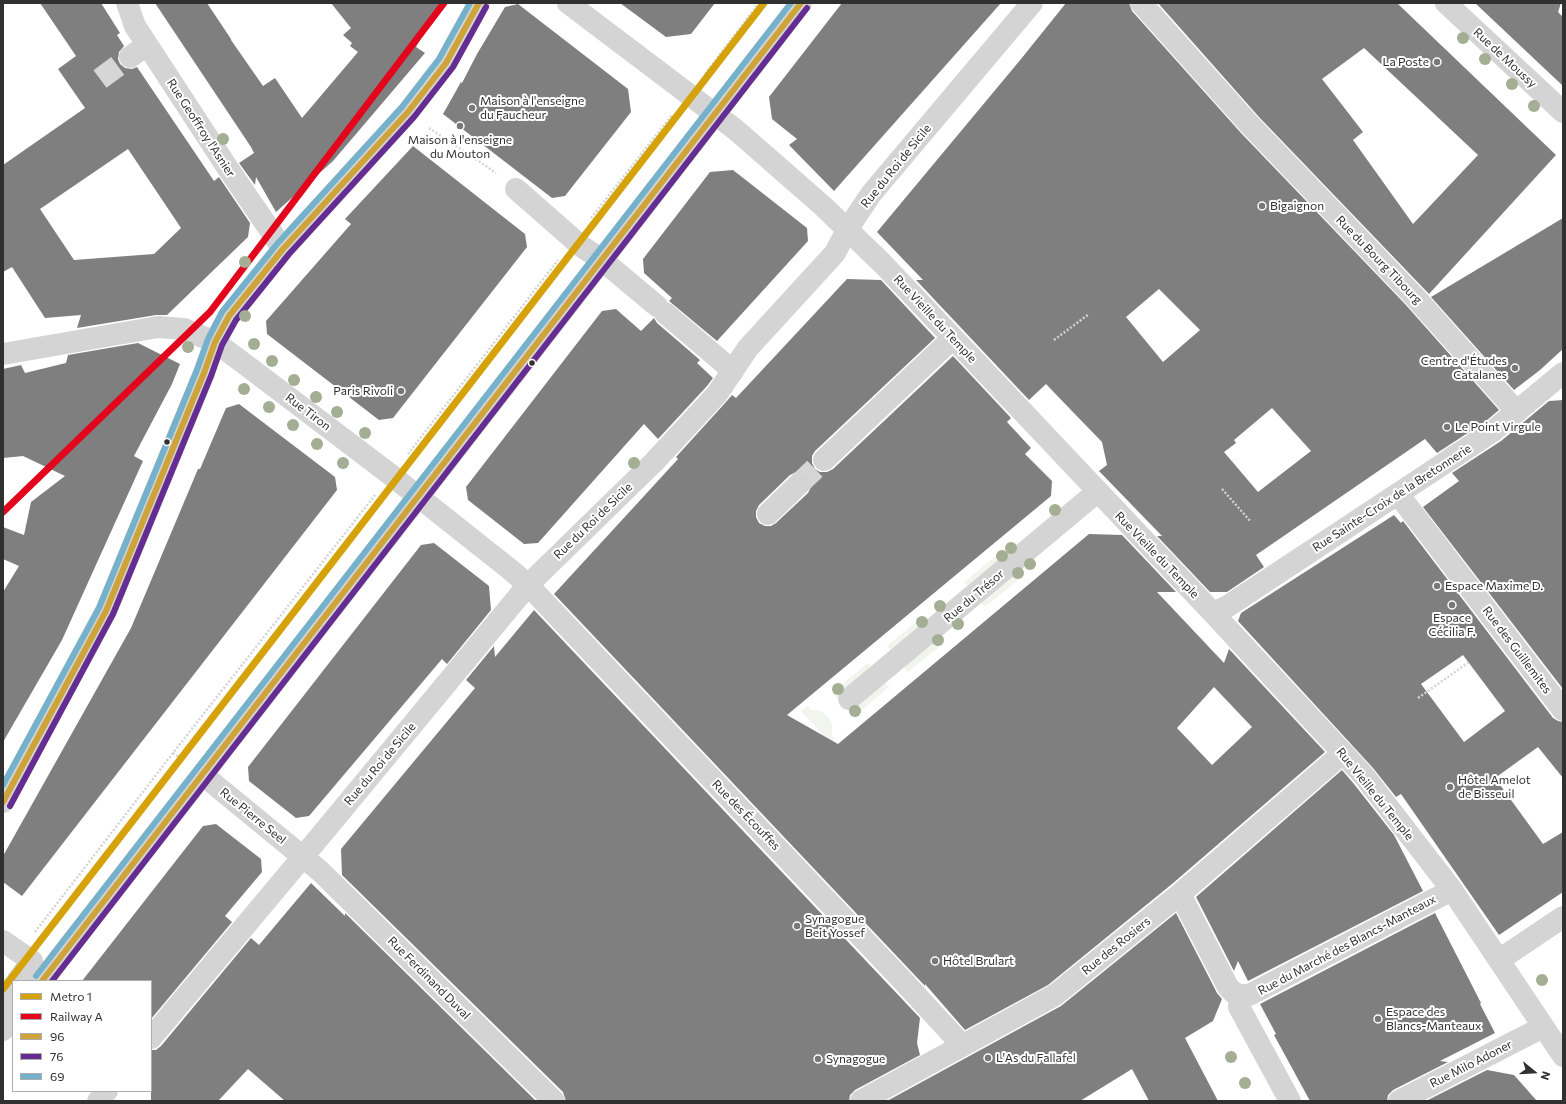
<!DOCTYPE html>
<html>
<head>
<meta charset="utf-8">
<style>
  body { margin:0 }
  #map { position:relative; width:1566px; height:1104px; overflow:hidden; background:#fff; font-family:Commissioner,sans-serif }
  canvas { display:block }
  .frame { position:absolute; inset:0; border:4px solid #303030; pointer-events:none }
  .legend { position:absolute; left:12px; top:980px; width:140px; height:112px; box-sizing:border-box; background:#fff; border:1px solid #acacac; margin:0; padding:5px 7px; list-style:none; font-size:12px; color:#303030 }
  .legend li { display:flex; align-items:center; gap:8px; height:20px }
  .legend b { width:20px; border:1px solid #acacac }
  .north { position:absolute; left:1514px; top:1052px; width:40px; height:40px; -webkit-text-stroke:3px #fff; paint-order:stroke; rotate:108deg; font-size:11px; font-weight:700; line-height:16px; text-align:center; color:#303030 }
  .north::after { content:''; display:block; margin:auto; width:14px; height:18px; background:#303030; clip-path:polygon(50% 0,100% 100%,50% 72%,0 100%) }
</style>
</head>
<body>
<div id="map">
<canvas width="1566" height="1104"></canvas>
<div class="frame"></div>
<ul class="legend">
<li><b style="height:5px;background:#d6a20a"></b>Metro 1</li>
<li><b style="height:5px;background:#e3051c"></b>Railway A</li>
<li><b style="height:5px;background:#cea339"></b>96</li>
<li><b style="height:5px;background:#652d91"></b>76</li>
<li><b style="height:5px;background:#76b1cb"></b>69</li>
</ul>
<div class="north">N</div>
</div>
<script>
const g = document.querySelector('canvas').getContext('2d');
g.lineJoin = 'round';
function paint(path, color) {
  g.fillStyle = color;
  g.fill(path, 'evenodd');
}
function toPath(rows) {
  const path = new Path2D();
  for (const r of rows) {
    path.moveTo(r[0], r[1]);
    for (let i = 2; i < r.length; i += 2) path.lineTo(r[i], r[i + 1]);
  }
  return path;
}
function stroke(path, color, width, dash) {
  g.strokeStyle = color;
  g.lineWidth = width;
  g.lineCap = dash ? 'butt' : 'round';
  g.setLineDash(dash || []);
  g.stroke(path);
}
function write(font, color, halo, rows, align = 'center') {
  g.font = font + ' Commissioner,sans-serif';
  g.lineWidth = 4;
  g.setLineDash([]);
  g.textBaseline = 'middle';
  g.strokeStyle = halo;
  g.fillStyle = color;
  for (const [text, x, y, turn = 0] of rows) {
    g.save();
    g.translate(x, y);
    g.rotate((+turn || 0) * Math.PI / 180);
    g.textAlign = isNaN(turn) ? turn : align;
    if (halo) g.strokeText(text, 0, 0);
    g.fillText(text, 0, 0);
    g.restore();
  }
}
const green = toPath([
  [1004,549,1007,556,969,588,964,582],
  [1020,569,1024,575,985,607,980,602],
  [923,616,928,622,892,652,887,646],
  [939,636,945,642,908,672,903,666],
  [868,663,873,668,837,698,832,692],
  [884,682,889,687,854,717,849,711],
  [808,706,811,710,821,711,829,718,832,724,832,736,835,738,830,743,801,711]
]);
const building = toPath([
  [40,3,101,3,120,33,117,35,124,46,119,52,118,59,120,64,125,68,132,69,137,67,214,181,219,177,250,223,248,237,167,315,156,315,77,328,81,315,45,318,12,267,3,272,3,165,85,108,58,69,76,56],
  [128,149,181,228,154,254,74,260,40,209],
  [155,3,207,3,231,39,231,40,263,86,275,78,302,118,358,52,350,46,352,43,343,35,351,28,331,3,441,3,416,47,425,53,333,161,276,212,256,177,255,185,239,163,254,153,251,147],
  [620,3,715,3,691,34,666,37],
  [842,3,1001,3,834,191,789,145,797,139,772,119,769,97],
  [1066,3,1129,3,1132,11,1241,133,1405,304,1499,410,1486,421,1437,453,1425,439,1256,555,1264,567,1227,592,1210,592,1157,536,1162,536,1099,471,1107,465,1102,442,1070,409,1046,384,1029,400,916,280,923,280,877,232,1021,59],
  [1159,289,1200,330,1163,362,1126,317],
  [1272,408,1311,451,1258,492,1224,452,1236,443,1234,440],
  [1158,3,1397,3,1556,155,1429,294,1259,117],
  [1364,48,1478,155,1413,224,1353,140,1363,132,1322,79],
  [1475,3,1561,3,1558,12,1563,17,1563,86],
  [518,4,628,89,631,112,565,196,552,198,443,114,461,82,462,83,477,54,505,7],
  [413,146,525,234,527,247,393,418,379,420,267,334,266,321,351,224,345,219],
  [733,170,807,228,808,241,717,341,669,301,672,298,644,273,643,259,710,172],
  [1563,218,1563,349,1540,370,1514,390,1431,297],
  [847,279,881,280,935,338,815,451,812,456,812,463,815,469,820,472,827,472,833,469,953,356,1011,418,1007,422,1031,448,1025,454,1052,481,1051,496,787,715,838,744,1089,534,1122,535,1176,592,1157,592,1224,663,1229,649,1325,752,1172,884,1048,985,965,1030,925,984,925,986,554,594,678,459,676,457,726,402,732,395,736,398],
  [796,472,803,472,808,476,811,481,811,487,808,493,776,523,771,526,765,526,759,523,756,517,756,511,759,505,790,475],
  [1214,687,1252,727,1212,765,1177,728],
  [616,309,641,331,654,318,657,323,700,360,697,363,713,378,707,386,658,439,644,424,538,543,524,544,468,500,466,487,602,311],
  [138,343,180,364,172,384,134,456,143,461,62,640,3,742,3,592,19,566,3,559,3,527,24,535,31,502,65,476,23,456,3,458,3,369,21,365,25,373,66,363,68,355],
  [1563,400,1563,689,1423,507,1459,481,1452,473,1501,441,1549,401],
  [239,404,335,477,337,490,22,896,3,882,3,856,131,628,198,469,200,469,226,408],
  [1394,515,1401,523,1403,521,1553,718,1558,721,1563,722,1563,778,1538,747,1495,778,1543,844,1563,832,1563,892,1499,935,1401,794,1396,797,1373,768,1238,621,1241,613],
  [1463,655,1505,711,1464,742,1421,684],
  [434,543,489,586,491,610,447,664,442,659,309,816,296,818,249,781,248,767,421,545],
  [534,610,920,1018,917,1043,920,1055,855,1090,850,1095,849,1101,566,1101,563,1092,342,875,341,849,475,688,466,680,494,646,495,657],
  [1342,770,1354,784,1394,835,1423,891,1248,981,1238,961,1234,971,1196,897],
  [216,824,261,859,262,872,225,916,232,922,151,1019,151,981,82,981,203,826],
  [311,883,345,916,345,913,536,1101,285,1101,248,1069,218,1101,151,1101,151,1050,156,1050,161,1046,251,938,259,945],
  [1176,913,1217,993,1222,999,1213,1021,1185,1038,1218,1101,1149,1101,1132,1069,1080,1101,887,1101,1061,1006],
  [1435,913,1481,1003,1480,1004,1495,1033,1440,1061,1448,1062,1393,1090,1388,1095,1387,1101,1310,1101,1274,1035,1276,1034,1260,1004],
  [1487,1070,1514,1075,1537,1101,1426,1101]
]);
const minorTunnel = toPath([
  [100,79,130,57],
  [799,484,824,460]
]);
const path = toPath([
  [705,74,759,3],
  [429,128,473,157,496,173],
  [591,218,672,115],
  [1054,340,1089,314],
  [408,454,558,260],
  [1222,489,1251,522],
  [1418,698,1469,662],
  [173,753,181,758],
  [35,932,173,753,375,495]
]);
const minor = toPath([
  [127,3,135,26,227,167,283,249],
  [568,3,736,130,824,207,883,264,953,338,1213,613,1343,753,1364,776,1452,890,1563,1056],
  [1141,3,1250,125,1414,296,1517,412],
  [1446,3,1563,112],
  [130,57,147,45],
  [516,189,581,246,602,260,657,306],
  [665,313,733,371],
  [3,354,158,327,184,329,215,342,242,362,391,475,512,571,528,585,904,982,962,1045],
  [824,460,953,338],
  [1398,494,1563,710],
  [768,514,799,484],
  [1213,613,1228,606,1493,431,1563,373],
  [849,699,1097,492],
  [203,775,320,871,554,1101],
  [3,802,106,611,204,373,215,342,229,316,283,249,408,112,446,63,479,3],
  [1180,894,1228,987,1234,993,1241,995,1249,995,1452,890],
  [3,941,32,961,17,981],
  [1499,960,1563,917],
  [42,981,527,357,801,3],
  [1241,995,1239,1007,1290,1101],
  [3,1000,13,986],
  [3,1030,13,1018],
  [151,1038,322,834,528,585,654,462,717,394,748,348,835,253,847,230,871,194,1032,3],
  [98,1101,107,1091],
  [861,1101,1055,995,1180,894,1343,753],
  [1399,1101,1543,1027]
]);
const bus1 = toPath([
  [3,802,106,611,204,373,215,342,229,316,283,249,408,112,446,63,479,3],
  [42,981,801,3]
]);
const bus2 = toPath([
  [10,806,113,614,211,376,222,345,236,320,289,254,414,117,453,67,486,7],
  [52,981,807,8]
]);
const bus3 = toPath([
  [3,785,99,608,197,370,208,339,222,312,277,244,402,107,439,59,470,3],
  [36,976,791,3]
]);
const rail1 = toPath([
  [3,512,210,312,444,3]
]);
const metro1 = toPath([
  [3,989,764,3]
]);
const trees = [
  [1463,38],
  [1485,59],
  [1512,84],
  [1534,106],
  [223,139],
  [245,262],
  [245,316],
  [254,344],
  [188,347],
  [272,361],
  [294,380],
  [244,389],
  [316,397],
  [269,407],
  [337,412],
  [293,425],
  [365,433],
  [317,444],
  [343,463],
  [634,463],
  [1055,510],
  [1011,548],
  [1002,556],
  [1030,564],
  [1018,573],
  [940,606],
  [922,622],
  [958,624],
  [938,640],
  [838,689],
  [855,711],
  [1542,980],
  [1231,1057],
  [1245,1083]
];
const markers = [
  [1437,62,4,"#787878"],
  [472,108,4,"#787878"],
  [460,126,4,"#787878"],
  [1262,206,4,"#787878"],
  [532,363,3.5,"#303030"],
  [1515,368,4,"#787878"],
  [401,391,4,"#787878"],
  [1447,427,4,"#787878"],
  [167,442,3.5,"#303030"],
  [1437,586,4,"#787878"],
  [1452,605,4,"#787878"],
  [1450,787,4,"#787878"],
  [797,926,4,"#787878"],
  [935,961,4,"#787878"],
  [1378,1019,4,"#787878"],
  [988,1058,4,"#787878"],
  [818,1059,4,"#787878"]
];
const streetNames = [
  ["Rue de Moussy",1505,58,43],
  ["Rue Geoffroy l'Asnier",201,128,57],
  ["Rue du Roi de Sicile",896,166,-51],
  ["Rue du Bourg Tibourg",1379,260,46],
  ["Rue Vieille du Temple",935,319,47],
  ["Rue Tiron",308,412,37],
  ["Rue Sainte-Croix de la Bretonnerie",1392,498,-33],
  ["Rue du Roi de Sicile",593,521,-44],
  ["Rue Vieille du Temple",1157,555,46],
  ["Rue du Trésor",974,596,-40],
  ["Rue des Guillemites",1517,650,53],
  ["Rue du Roi de Sicile",380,764,-50],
  ["Rue Vieille du Temple",1375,794,51],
  ["Rue des Écouffes",746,815,46],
  ["Rue Pierre Seel",253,816,39],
  ["Rue du Marché des Blancs-Manteaux",1347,945,-28],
  ["Rue des Rosiers",1116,946,-39],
  ["Rue Ferdinand Duval",429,978,45],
  ["Rue Milo Adoner",1471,1064,-27]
];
const poiNames = [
  ["La Poste",1429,62,"right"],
  ["Maison à l'enseigne",480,101],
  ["du Faucheur",480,115],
  ["Maison à l'enseigne",460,140,"center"],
  ["du Mouton",460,154,"center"],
  ["Bigaignon",1270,206],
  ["Centre d'Études",1507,361,"right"],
  ["Catalanes",1507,375,"right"],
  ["Paris Rivoli",393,391,"right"],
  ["Le Point Virgule",1455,427],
  ["Espace Maxime D.",1445,586],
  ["Espace",1452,618,"center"],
  ["Cécilia F.",1452,632,"center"],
  ["Hôtel Amelot",1458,780],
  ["de Bisseuil",1458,794],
  ["Synagogue",805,919],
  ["Beit Yossef",805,933],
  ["Hôtel Brulart",943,961],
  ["Espace des",1386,1012],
  ["Blancs-Manteaux",1386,1026],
  ["L'As du Fallafel",996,1058],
  ["Synagogue",826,1059]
];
paint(green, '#f2f5ed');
paint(building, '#7f7f7f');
stroke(minorTunnel, '#d6d6d6', 22, [22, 11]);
stroke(path, '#d4d4d4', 2.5, [2, 2]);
stroke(minor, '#d4d4d4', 22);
stroke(bus1, '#cea339', 6);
stroke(bus2, '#652d91', 6);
stroke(bus3, '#76b1cb', 6);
stroke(rail1, '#e3051c', 7);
stroke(metro1, '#d6a20a', 7);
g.fillStyle = '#a3ae95';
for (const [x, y] of trees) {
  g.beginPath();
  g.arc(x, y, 6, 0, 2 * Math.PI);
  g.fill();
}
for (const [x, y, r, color] of markers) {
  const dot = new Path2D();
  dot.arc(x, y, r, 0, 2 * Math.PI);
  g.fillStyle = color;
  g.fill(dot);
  stroke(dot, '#fff', 1.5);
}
write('12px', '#303030', '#fff', streetNames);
write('12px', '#303030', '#fff', poiNames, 'left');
</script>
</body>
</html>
